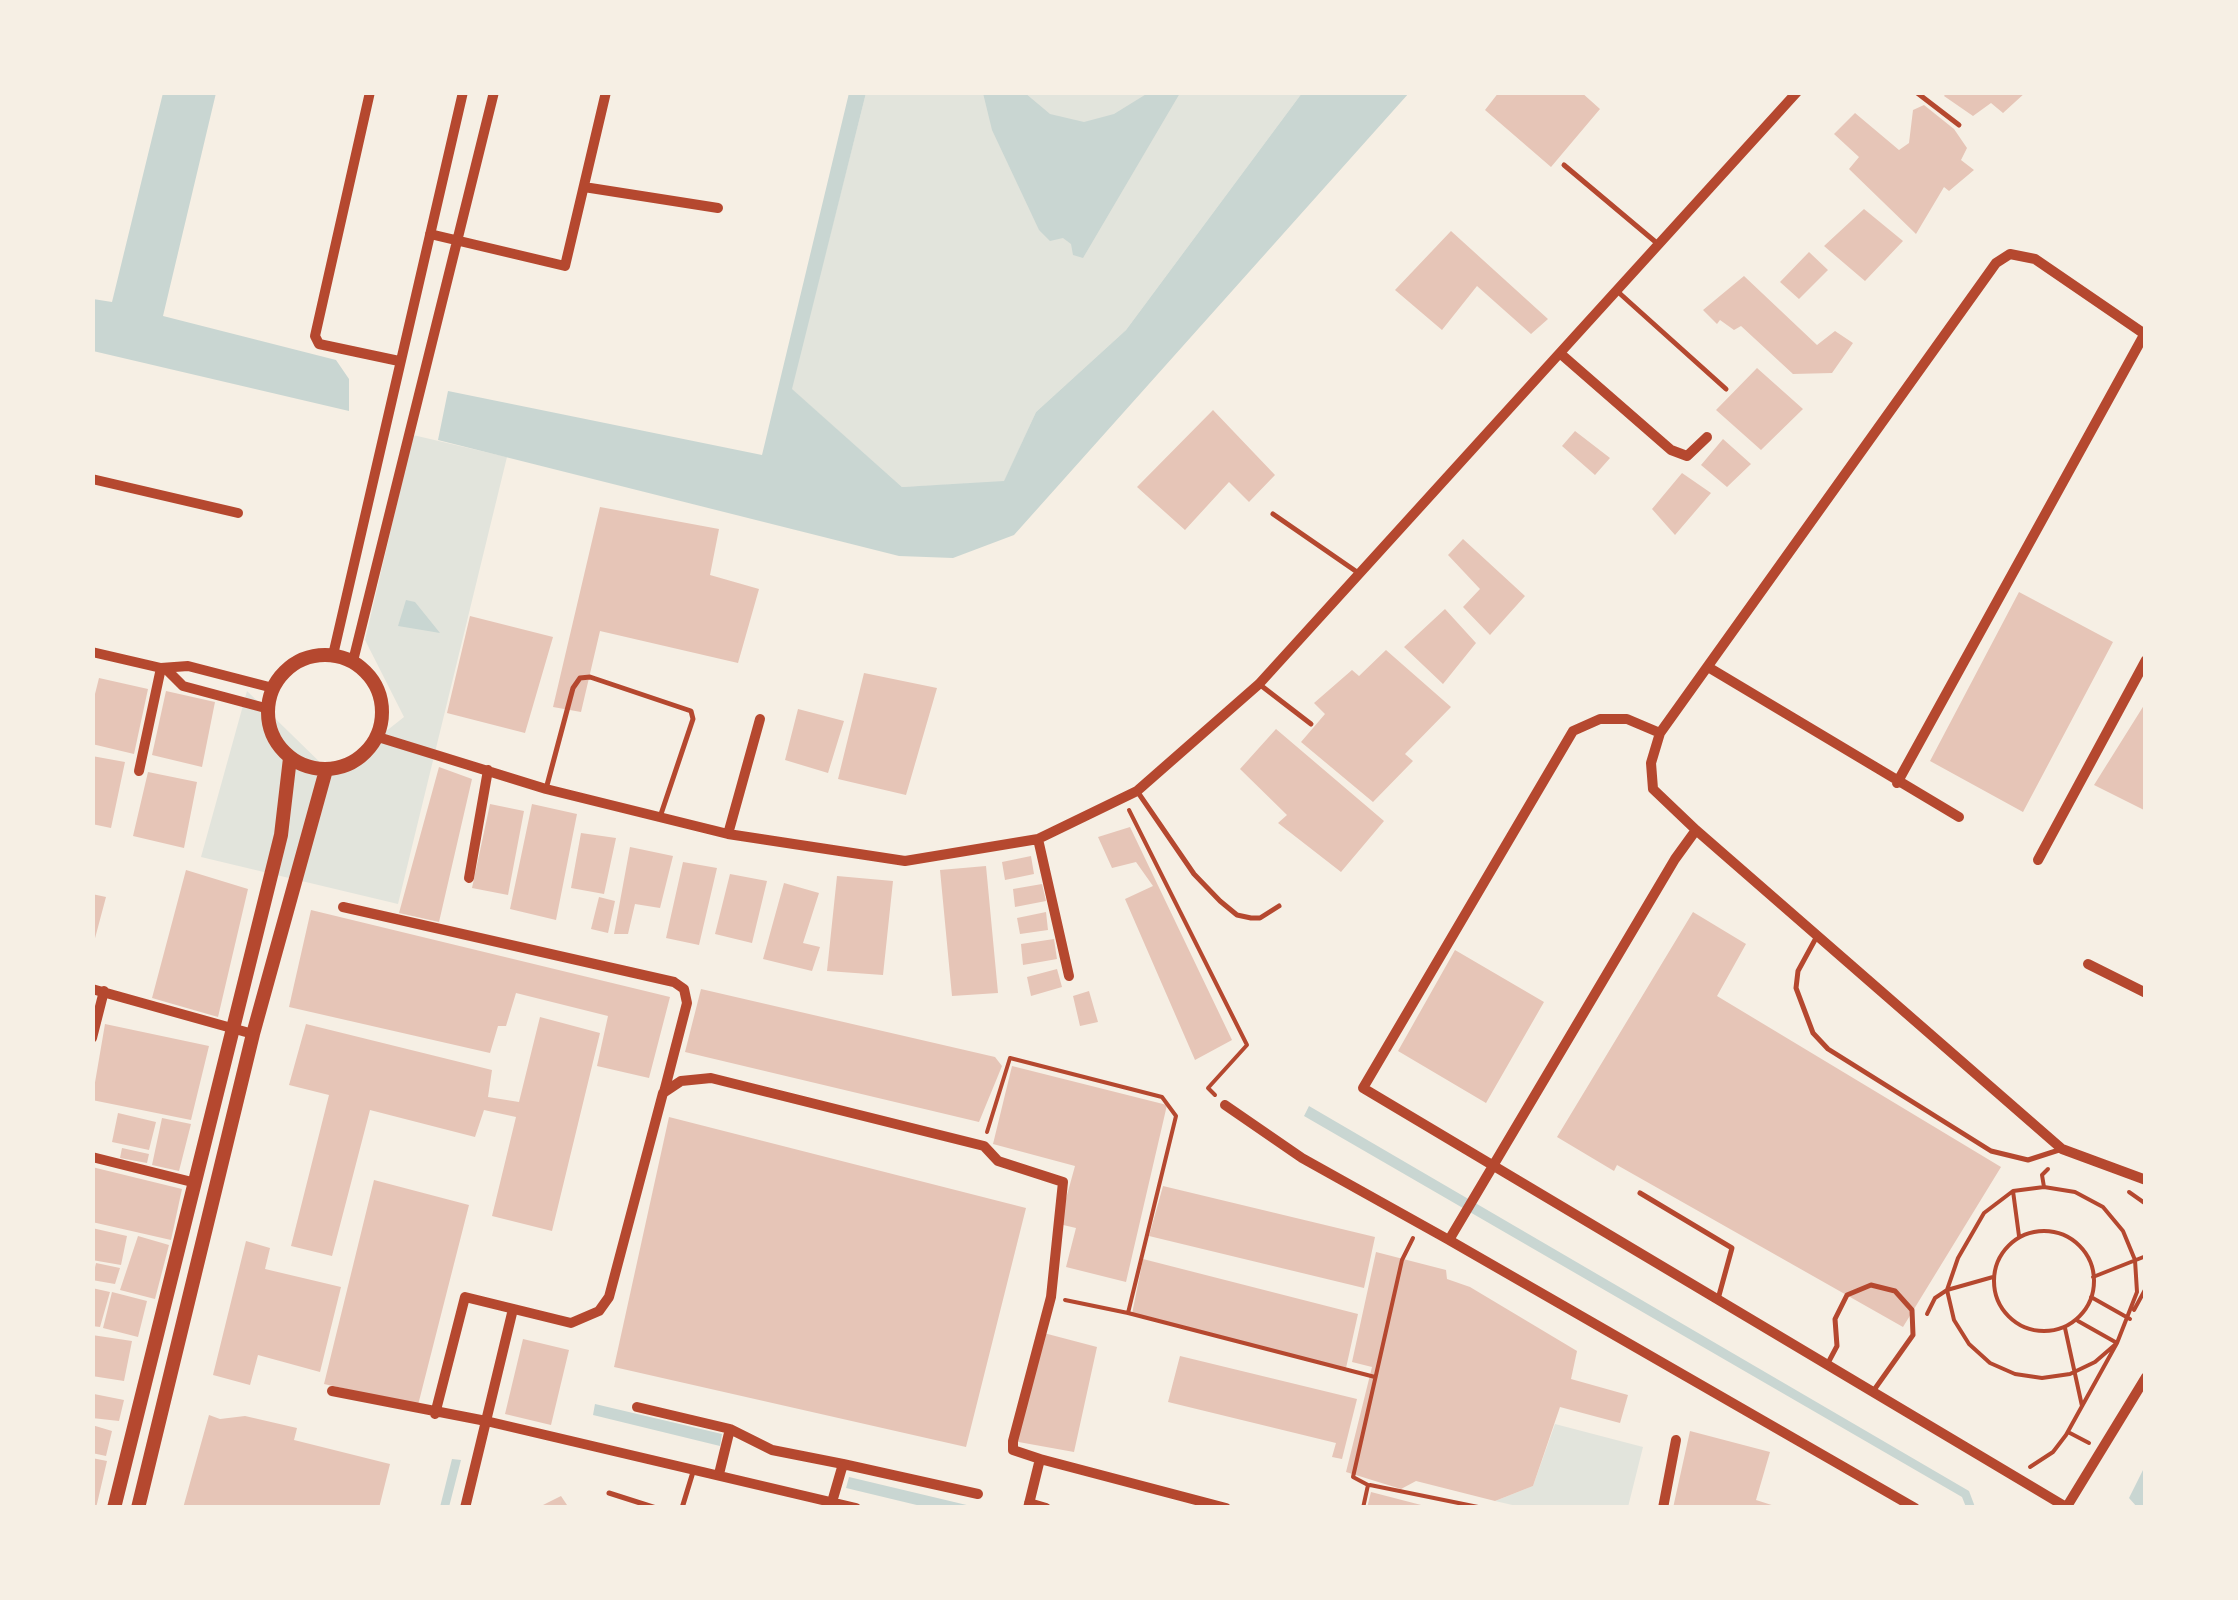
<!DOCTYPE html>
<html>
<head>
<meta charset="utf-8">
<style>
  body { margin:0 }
  #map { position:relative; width:2238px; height:1600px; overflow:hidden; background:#f6efe4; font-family:Overpass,sans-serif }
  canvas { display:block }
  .frame { position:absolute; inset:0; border:95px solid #f6efe4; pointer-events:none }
</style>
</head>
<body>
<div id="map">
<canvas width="2238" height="1600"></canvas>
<div class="frame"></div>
</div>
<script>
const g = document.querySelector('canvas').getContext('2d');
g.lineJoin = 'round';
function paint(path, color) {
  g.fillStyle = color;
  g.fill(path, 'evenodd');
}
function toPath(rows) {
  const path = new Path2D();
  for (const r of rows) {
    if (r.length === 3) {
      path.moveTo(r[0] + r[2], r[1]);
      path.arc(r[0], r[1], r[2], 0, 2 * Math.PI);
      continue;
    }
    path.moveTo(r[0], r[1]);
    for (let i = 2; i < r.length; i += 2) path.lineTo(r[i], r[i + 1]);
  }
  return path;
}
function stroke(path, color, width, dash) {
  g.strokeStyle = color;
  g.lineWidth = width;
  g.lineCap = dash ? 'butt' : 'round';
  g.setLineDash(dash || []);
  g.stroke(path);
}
const green = toPath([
  [866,93,1302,93,1126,330,1036,412,1004,482,902,487,791,389],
  [413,435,507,457,398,904,201,857,247,691,332,774,404,717,365,640],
  [1555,1424,1643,1447,1628,1507,1521,1507,1495,1501,1533,1486]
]);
const water = toPath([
  [163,93,216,93,163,316,336,360,349,379,349,411,93,351,93,299,112,302],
  [849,93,866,93,792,389,902,487,1004,481,1036,412,1126,330,1302,93,1409,93,1014,535,953,558,899,556,438,440,448,391,762,455],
  [983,93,1025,93,1050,114,1084,122,1114,114,1148,93,1180,93,1083,258,1073,255,1071,244,1063,238,1050,241,1039,230,992,130],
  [406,600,415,602,440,633,398,626],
  [1309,1106,1969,1491,1975,1507,1966,1507,1962,1497,1304,1116],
  [595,1404,722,1434,720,1446,593,1415],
  [452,1459,461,1460,449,1507,440,1507],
  [2145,1466,2145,1507,2137,1507,2129,1498],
  [849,1477,975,1507,925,1507,846,1488]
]);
const building = toPath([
  [1499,92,1581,92,1600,109,1551,167,1485,110],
  [1947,92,2026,92,2003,113,1991,103,1973,116,1944,96],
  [1924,105,1954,129,1967,148,1961,160,1974,170,1949,191,1944,187,1916,234,1849,169,1859,157,1834,134,1855,113,1899,150,1909,143,1913,110],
  [1864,209,1903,241,1865,281,1824,246],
  [1451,231,1548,319,1531,334,1477,286,1442,330,1395,290],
  [1809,252,1828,270,1799,299,1780,282],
  [1744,276,1817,345,1835,331,1853,343,1832,373,1793,374,1741,326,1734,330,1720,320,1717,324,1703,310],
  [1757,368,1803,409,1761,450,1716,410],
  [1213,410,1275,475,1249,502,1229,482,1185,530,1137,487],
  [1575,431,1610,458,1595,475,1562,446],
  [1723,439,1751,464,1727,487,1701,465],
  [1682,473,1711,493,1675,535,1652,509],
  [600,507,719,529,710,575,759,589,738,663,600,631,581,712,553,707],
  [1463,539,1525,596,1490,635,1463,607,1480,589,1448,555],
  [2019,592,2113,642,2023,812,1930,761],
  [1445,609,1476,643,1443,684,1404,647],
  [470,616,553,637,525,733,447,713],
  [1386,650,1451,707,1405,754,1413,761,1373,802,1301,742,1325,714,1314,703,1352,670,1359,676],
  [864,673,937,688,906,795,838,779],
  [99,678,148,689,134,754,92,744,92,706],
  [166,691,215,702,202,767,152,755],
  [2146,702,2146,811,2094,785],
  [798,709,844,721,828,773,785,760],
  [1276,729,1384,821,1341,872,1278,823,1287,815,1240,769],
  [92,756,125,762,111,828,92,824],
  [439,767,472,779,439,922,399,913],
  [148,772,197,782,184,848,133,836],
  [490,804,524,811,508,895,472,888],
  [532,804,577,814,556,920,510,909],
  [1130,827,1232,1040,1195,1060,1125,899,1153,886,1136,862,1112,868,1098,837],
  [581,833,616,838,604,894,571,888],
  [630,847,673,856,660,908,635,904,628,934,614,934],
  [1031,856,1034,874,1005,880,1002,862],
  [683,862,717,868,699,945,666,938],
  [986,866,998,993,952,996,940,870],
  [186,870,248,889,218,1017,152,998],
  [730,874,767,881,752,943,715,934],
  [837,876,893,881,883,975,827,971],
  [784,883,819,893,803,943,820,947,812,971,763,959],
  [1042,884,1046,901,1015,907,1013,889],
  [92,894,106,897,94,942,92,942],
  [599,897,615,901,608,933,591,929],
  [311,910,670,997,649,1078,597,1066,608,1016,516,993,506,1026,498,1026,490,1053,289,1007],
  [1046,912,1048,930,1020,934,1017,918],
  [1693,912,1746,944,1717,996,2001,1167,1903,1327,1617,1165,1614,1171,1557,1137],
  [1054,939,1057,959,1023,965,1021,944],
  [1455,950,1544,1002,1486,1103,1398,1051],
  [1057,969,1062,987,1031,996,1027,977],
  [701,989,995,1057,1002,1066,979,1122,685,1052],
  [1089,991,1098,1022,1080,1026,1073,996],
  [540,1017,600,1033,552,1231,492,1216,516,1117,484,1110,475,1137,370,1110,332,1256,291,1246,329,1095,289,1085,306,1024,492,1070,488,1097,519,1102],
  [105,1024,209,1046,191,1120,92,1100],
  [1012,1066,1167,1105,1126,1282,1066,1267,1076,1228,1059,1224,1075,1166,993,1144],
  [118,1113,156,1122,149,1150,112,1142],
  [669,1117,1026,1208,966,1447,614,1367],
  [162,1118,191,1124,179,1171,152,1165],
  [122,1148,149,1154,147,1163,120,1158],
  [92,1167,182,1189,171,1240,92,1222],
  [374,1180,469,1205,418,1405,324,1384],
  [1163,1186,1375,1237,1364,1288,1149,1236],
  [92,1228,127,1236,121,1265,92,1260],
  [138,1236,169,1245,155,1299,120,1290],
  [246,1241,270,1248,265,1269,341,1287,320,1372,258,1355,250,1385,213,1375],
  [1376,1252,1446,1270,1447,1279,1470,1287,1577,1351,1571,1379,1628,1395,1620,1423,1560,1407,1533,1486,1495,1501,1416,1481,1401,1489,1346,1472,1372,1367,1352,1362],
  [1143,1259,1358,1314,1346,1368,1132,1314],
  [96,1263,120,1268,115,1284,92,1280],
  [92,1288,110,1292,100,1327,92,1326],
  [112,1292,147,1301,138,1337,103,1328],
  [1040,1332,1097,1347,1074,1452,1013,1441],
  [92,1335,132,1341,124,1381,92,1376],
  [523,1339,569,1350,551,1425,505,1414],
  [1180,1356,1357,1399,1342,1459,1332,1457,1336,1443,1168,1402],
  [94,1394,124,1400,119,1421,92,1418],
  [209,1415,220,1419,245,1416,297,1428,294,1440,390,1464,379,1508,183,1508],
  [92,1425,112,1431,106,1456,92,1453],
  [1690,1431,1770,1452,1756,1500,1781,1508,1673,1508],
  [92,1458,107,1461,96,1508,92,1508],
  [1371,1492,1425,1506,1425,1508,1367,1508],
  [561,1496,569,1508,537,1508]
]);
const path = toPath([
  [1129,810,1247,1045,1208,1088,1215,1095],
  [987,1132,1010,1058,1162,1097,1176,1116,1128,1313,1065,1300],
  [2044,1187,2075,1192,2103,1207,2123,1231,2135,1260,2137,1292,2117,1343,2095,1362,2070,1374,2042,1378,2015,1374,1990,1363,1969,1344,1954,1320,1947,1290,1958,1258,1984,1213,2013,1191,2044,1187],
  [2044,1187,2042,1175,2048,1169],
  [2013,1191,2019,1236],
  [2129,1192,2146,1204],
  [2044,1281,50],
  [2093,1277,2146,1256],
  [2091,1297,2130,1319],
  [2134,1310,2146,1288],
  [1128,1313,1375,1377],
  [1927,1314,1935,1298,1947,1290,1993,1277],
  [2065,1328,2082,1406],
  [2068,1432,2089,1443],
  [2030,1467,2053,1452,2066,1435,2117,1343,2078,1321],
  [1370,1485,1483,1508],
  [1363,1508,1368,1485,1353,1477,1402,1260,1413,1238]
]);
const service = toPath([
  [1916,92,1959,125],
  [1564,165,1658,244],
  [1617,291,1726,389],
  [1273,514,1357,572],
  [1259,684,1311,724],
  [546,789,573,688,580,678,590,677,691,711,693,719,660,817],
  [1137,791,1194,874,1220,901,1237,915,1251,918,1260,918,1279,906],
  [1816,938,1798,971,1796,988,1813,1033,1828,1049,1991,1151,2028,1160,2059,1150],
  [1640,1193,1732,1248,1718,1299],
  [1828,1363,1837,1346,1835,1319,1847,1295,1871,1285,1895,1291,1912,1310,1913,1335,1874,1390],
  [609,1493,656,1508],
  [682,1508,693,1472]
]);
const minor = toPath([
  [370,92,315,336,319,344,399,361],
  [584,187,718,208],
  [430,234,565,266,606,92],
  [2146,335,2035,259,2010,254,1996,263,1660,733,1651,763,1653,789,1696,830,2062,1149,2146,1180],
  [1562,355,1671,450,1687,456,1707,437],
  [92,479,238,513],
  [92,652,161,668,188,666,273,688],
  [333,655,463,92],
  [353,661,494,92],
  [1708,667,1959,817],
  [166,669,183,686,269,709],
  [1660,733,1627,719,1600,719,1573,731,1363,1088,2066,1507],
  [378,737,546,789,728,834,905,861,1038,839,1137,791,1259,684,1797,92],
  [139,771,161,668],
  [1897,783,2144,335],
  [728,834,760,719],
  [1038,839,1069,976],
  [2038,860,2146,660],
  [469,878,488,770],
  [343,907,674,982,684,989,687,1003,664,1092],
  [2088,964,2146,993],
  [92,989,253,1034],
  [92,1038,104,991],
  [1225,1105,1302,1158,1449,1240,1675,859,1696,830],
  [92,1157,192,1182],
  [1449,1240,1915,1508],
  [332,1391,486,1421,513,1309],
  [637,1407,730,1429,719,1474],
  [435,1414,465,1297,571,1323,599,1311,609,1297,663,1093,681,1081,711,1078,984,1146,998,1161,1063,1182,1051,1297,1013,1441,1013,1450,1040,1459,1028,1508],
  [730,1429,772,1450,843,1464],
  [1040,1459,1226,1508],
  [832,1502,843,1464,978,1494],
  [1029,1503,1046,1508],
  [465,1508,486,1421,856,1508],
  [1663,1508,1676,1440],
  [2066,1508,2146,1377]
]);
const tertiary = toPath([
  [325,712,57],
  [114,1508,281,835,290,758],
  [138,1508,253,1034,326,770]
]);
paint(green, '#e2e4dc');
paint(water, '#c9d6d2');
paint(building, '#e6c5b7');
stroke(path, '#b5482f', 4);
stroke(service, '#b5482f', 5);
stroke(minor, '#b5482f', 10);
stroke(tertiary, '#b5482f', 14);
</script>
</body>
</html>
